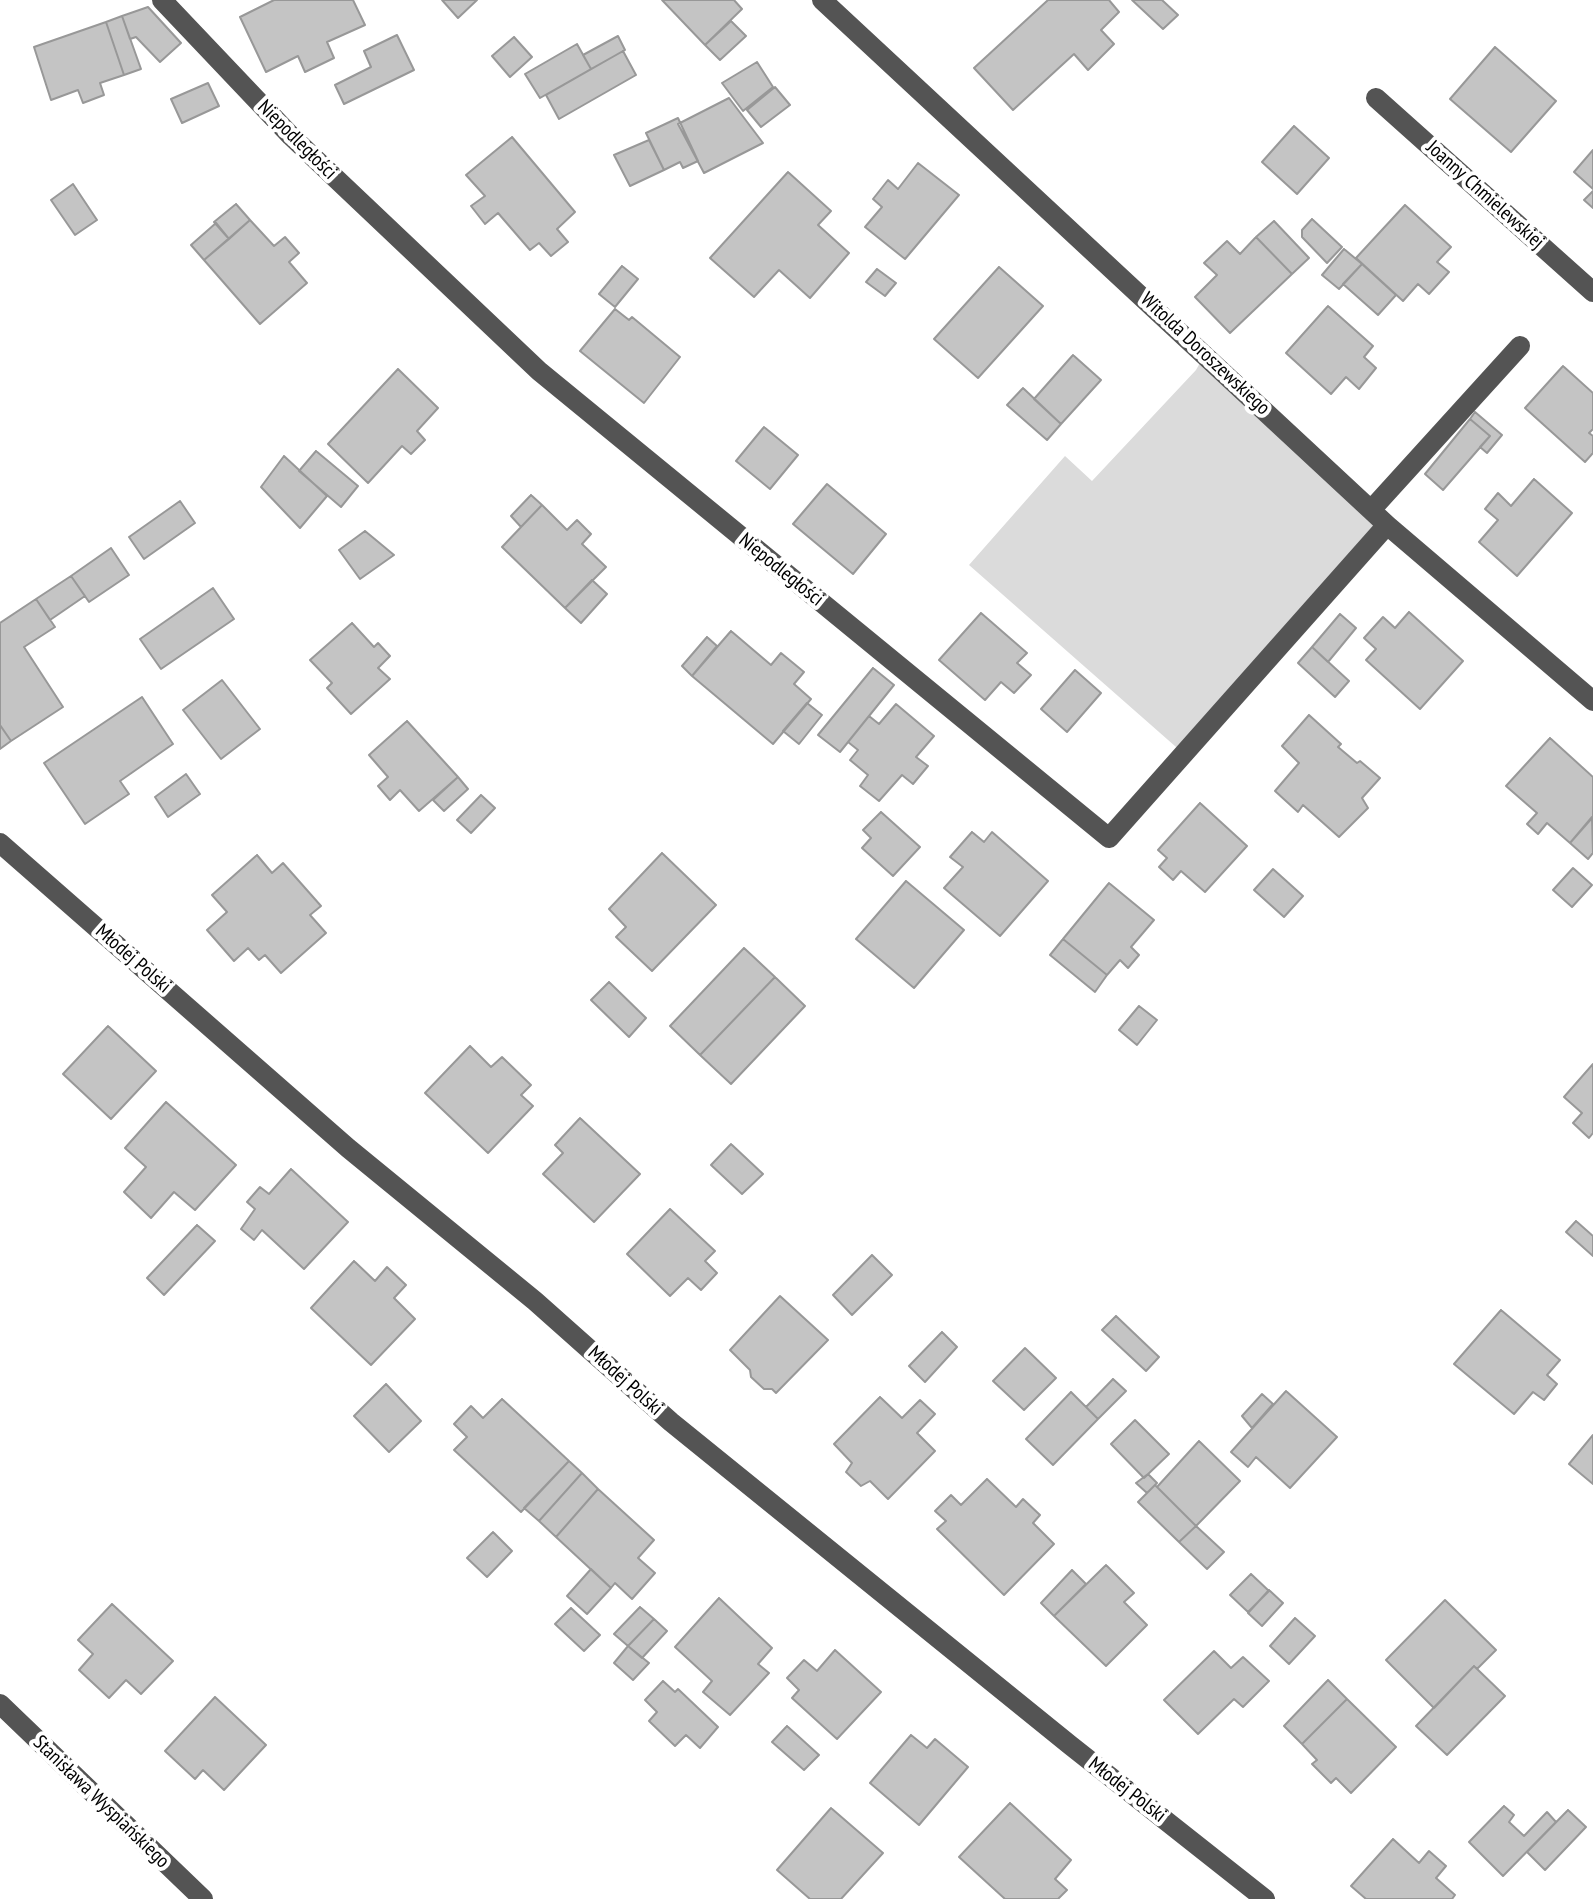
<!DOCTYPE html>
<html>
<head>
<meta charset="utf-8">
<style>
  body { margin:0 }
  canvas { display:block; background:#fff }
</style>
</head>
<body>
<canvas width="1593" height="1899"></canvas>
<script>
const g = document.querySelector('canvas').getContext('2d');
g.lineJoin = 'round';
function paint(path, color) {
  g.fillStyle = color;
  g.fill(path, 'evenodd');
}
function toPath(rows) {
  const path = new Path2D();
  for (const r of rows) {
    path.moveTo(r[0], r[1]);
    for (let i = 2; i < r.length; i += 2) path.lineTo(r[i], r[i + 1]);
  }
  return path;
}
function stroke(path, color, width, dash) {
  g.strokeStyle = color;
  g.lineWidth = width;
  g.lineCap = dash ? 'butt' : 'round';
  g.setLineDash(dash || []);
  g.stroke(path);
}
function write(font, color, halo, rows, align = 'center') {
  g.font = font + ' "PT Sans Narrow",sans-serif';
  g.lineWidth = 8;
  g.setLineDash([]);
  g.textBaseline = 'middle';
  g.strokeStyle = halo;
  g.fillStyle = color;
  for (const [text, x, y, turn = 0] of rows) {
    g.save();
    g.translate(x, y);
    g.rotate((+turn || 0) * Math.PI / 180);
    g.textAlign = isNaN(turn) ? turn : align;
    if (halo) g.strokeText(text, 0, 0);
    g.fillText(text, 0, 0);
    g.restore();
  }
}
const green = toPath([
  [1205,354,1387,525,1184,754,969,565,1065,456,1092,481,1196,370]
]);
const building = toPath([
  [274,0,353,0,365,25,327,42,334,58,305,72,298,56,266,72,240,17,274,0],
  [442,0,477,0,458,18,442,0],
  [662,0,734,0,742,9,705,45,662,0],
  [1048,0,1109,0,1119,12,1101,30,1114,44,1088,70,1074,54,1013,110,974,68,1048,0],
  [1132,0,1162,0,1178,15,1163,29,1132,0],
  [148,7,181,43,160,62,136,37,130,39,122,16,148,7],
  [122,16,141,69,124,75,106,22,122,16],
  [731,21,746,36,720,60,705,45,731,21],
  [106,22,124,75,100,83,104,95,83,103,78,90,51,100,34,47,106,22],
  [397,35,414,70,344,104,335,85,371,67,364,51,397,35],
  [618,36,625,50,591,69,583,55,618,36],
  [514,37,532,57,510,77,492,56,514,37],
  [577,44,591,69,540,98,525,74,577,44],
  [1495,47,1556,101,1511,152,1450,99,1495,47],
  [623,51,636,75,559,119,546,95,623,51],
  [757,62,773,87,743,111,722,83,757,62],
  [208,83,219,106,182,123,171,99,208,83],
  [775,87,790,105,761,127,747,110,775,87],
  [729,98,763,143,704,173,678,124,729,98],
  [678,118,698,161,683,168,680,162,664,170,646,133,678,118],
  [1294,126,1329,158,1297,194,1262,162,1294,126],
  [512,137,575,212,557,229,568,242,551,256,539,243,530,250,498,213,485,224,471,206,485,196,466,175,512,137],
  [649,140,664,170,630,186,614,155,649,140],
  [1593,150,1593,189,1574,172,1593,150],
  [918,163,959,195,905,259,865,227,882,207,873,199,888,180,898,189,918,163],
  [788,172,831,211,818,225,849,253,810,298,779,270,754,297,710,258,788,172],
  [73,184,97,220,75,235,51,200,73,184],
  [1593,191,1593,208,1584,200,1593,191],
  [236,204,250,220,229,239,214,222,236,204],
  [1405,205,1451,247,1437,262,1449,272,1429,294,1418,284,1403,301,1356,258,1405,205],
  [1312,219,1342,247,1327,263,1302,237,1302,230,1312,219],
  [250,220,274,246,285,237,299,253,289,262,307,283,260,324,204,260,250,220],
  [1274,221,1309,258,1292,274,1256,237,1274,221],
  [216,223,229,239,204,260,191,245,216,223],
  [1256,237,1292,274,1230,333,1195,297,1217,275,1204,263,1227,241,1240,254,1256,237],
  [1344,249,1362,264,1339,289,1322,275,1344,249],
  [1362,264,1396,295,1378,315,1343,284,1362,264],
  [622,266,638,279,615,307,599,294,622,266],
  [999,267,1043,306,978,378,934,339,999,267],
  [877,269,896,283,885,296,866,282,877,269],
  [1328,306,1373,346,1364,357,1376,368,1359,389,1346,377,1331,394,1286,353,1328,306],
  [615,309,629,320,632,317,680,357,644,403,580,351,615,309],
  [1073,355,1101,380,1061,424,1034,399,1073,355],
  [1563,366,1593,393,1593,429,1589,433,1593,436,1593,453,1585,462,1525,408,1563,366],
  [398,369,438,408,417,431,425,440,411,454,402,446,368,483,328,444,398,369],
  [1023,388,1061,424,1047,440,1007,405,1023,388],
  [1475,412,1502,435,1487,453,1480,447,1490,436,1470,419,1475,412],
  [1470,419,1490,436,1443,490,1425,474,1470,419],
  [764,427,798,455,770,489,736,461,764,427],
  [316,451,358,486,341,507,299,471,316,451],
  [284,456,327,496,300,528,261,487,284,456],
  [1534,479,1572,513,1517,576,1479,542,1498,520,1485,509,1498,493,1511,506,1534,479],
  [827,484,886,534,853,574,793,524,827,484],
  [531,495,542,505,521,527,511,516,531,495],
  [180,501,195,523,144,559,129,537,180,501],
  [542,505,567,530,577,520,591,534,582,544,606,567,565,608,502,547,542,505],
  [365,531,394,555,360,579,339,550,365,531],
  [111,548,129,575,89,602,71,576,111,548],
  [71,576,85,596,50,620,36,599,71,576],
  [592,580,607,594,581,623,565,608,592,580],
  [213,588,234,619,161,669,140,639,213,588],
  [36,599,55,627,24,647,63,707,11,741,0,725,0,623,36,599],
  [1409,612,1463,661,1420,709,1366,660,1376,649,1364,638,1383,617,1395,628,1409,612],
  [981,613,1027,653,1017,663,1031,675,1014,693,1001,682,985,700,939,660,981,613],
  [1340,614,1356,628,1328,662,1312,647,1340,614],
  [352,623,374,647,378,643,390,656,378,668,390,679,351,714,327,688,332,683,310,660,352,623],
  [731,631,771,665,781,653,804,672,794,684,811,699,773,744,692,676,731,631],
  [707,637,717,646,692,676,682,666,707,637],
  [1312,647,1349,681,1335,697,1298,663,1312,647],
  [873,668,894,685,840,752,818,735,873,668],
  [1075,670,1101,693,1067,732,1041,709,1075,670],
  [222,680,260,729,221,759,183,710,222,680],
  [142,697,173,744,120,781,129,794,85,824,44,763,142,697],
  [807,703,822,715,799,744,783,731,807,703],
  [896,704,934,736,916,757,928,766,913,784,902,775,879,801,860,786,868,775,850,760,858,750,848,742,869,716,879,724,896,704],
  [1309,715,1341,744,1338,747,1357,763,1360,761,1380,778,1362,798,1368,808,1339,837,1303,805,1298,812,1275,791,1299,763,1282,746,1309,715],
  [407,721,458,777,419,811,400,790,390,800,378,786,388,777,369,755,407,721],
  [0,725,11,741,0,749,0,725],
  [1550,738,1593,777,1593,817,1570,843,1547,823,1538,834,1527,824,1537,813,1506,786,1550,738],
  [186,774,200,794,168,817,155,797,186,774],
  [458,777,468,789,444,811,433,800,458,777],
  [481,795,495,808,471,833,457,820,481,795],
  [1200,803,1247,846,1205,892,1181,871,1173,880,1159,867,1167,858,1158,850,1200,803],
  [881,812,920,847,893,876,862,848,871,838,863,830,881,812],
  [1592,817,1593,853,1588,859,1570,843,1592,817],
  [972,832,984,842,992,832,1048,881,1000,936,944,888,963,867,950,857,972,832],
  [662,853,716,905,652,971,616,937,626,927,609,909,662,853],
  [257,855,272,873,283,863,321,906,310,915,326,933,281,973,265,955,259,960,248,948,234,961,207,930,227,912,212,895,257,855],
  [1573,868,1592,885,1572,907,1553,890,1573,868],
  [1273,869,1303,896,1284,917,1254,890,1273,869],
  [906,881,964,930,914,988,856,939,906,881],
  [1109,883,1154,920,1131,947,1139,955,1128,968,1120,960,1107,975,1063,939,1109,883],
  [1063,939,1107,975,1095,992,1050,955,1063,939],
  [744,948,775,977,700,1055,670,1026,744,948],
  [775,977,805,1006,731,1084,700,1055,775,977],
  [609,982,646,1018,629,1037,591,1000,609,982],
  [1139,1006,1157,1020,1137,1045,1119,1030,1139,1006],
  [108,1026,156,1071,111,1119,63,1074,108,1026],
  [470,1046,491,1067,502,1057,531,1085,521,1095,533,1106,488,1153,425,1093,470,1046],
  [1593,1064,1593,1133,1589,1138,1573,1123,1582,1113,1564,1097,1593,1064],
  [166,1102,236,1165,195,1210,174,1192,151,1218,124,1192,146,1167,125,1148,166,1102],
  [580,1118,640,1174,594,1222,543,1174,563,1153,555,1145,580,1118],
  [731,1144,763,1174,742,1194,711,1165,731,1144],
  [291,1169,348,1222,304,1269,262,1230,254,1240,241,1229,255,1209,247,1202,260,1187,269,1194,291,1169],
  [670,1209,715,1251,705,1261,717,1273,701,1290,688,1278,670,1296,627,1254,670,1209],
  [1576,1221,1593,1236,1593,1256,1566,1232,1576,1221],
  [197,1225,215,1241,164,1295,147,1278,197,1225],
  [872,1255,892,1275,852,1315,833,1295,872,1255],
  [354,1261,375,1281,387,1267,406,1285,394,1298,415,1319,371,1365,311,1308,354,1261],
  [780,1296,828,1340,776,1393,772,1389,764,1389,751,1377,750,1370,730,1350,780,1296],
  [1501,1310,1560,1360,1547,1375,1557,1384,1544,1400,1533,1392,1514,1414,1454,1364,1501,1310],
  [1116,1316,1159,1357,1146,1371,1102,1330,1116,1316],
  [942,1332,957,1347,925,1382,909,1366,942,1332],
  [1025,1348,1056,1378,1024,1410,993,1381,1025,1348],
  [1113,1379,1126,1391,1098,1419,1086,1407,1113,1379],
  [386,1384,421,1421,389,1452,354,1416,386,1384],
  [1286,1391,1337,1437,1290,1488,1256,1457,1248,1467,1231,1452,1286,1391],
  [1071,1392,1098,1419,1053,1465,1026,1439,1071,1392],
  [1262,1394,1273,1404,1252,1428,1242,1416,1262,1394],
  [880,1397,902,1418,920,1400,935,1414,917,1433,935,1451,888,1499,870,1481,861,1486,846,1472,852,1463,834,1444,880,1397],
  [502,1399,569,1461,521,1512,454,1450,467,1437,454,1424,471,1406,483,1418,502,1399],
  [1135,1420,1169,1454,1144,1478,1111,1444,1135,1420],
  [1593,1435,1593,1484,1569,1464,1593,1435],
  [1199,1441,1240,1481,1196,1526,1157,1487,1199,1441],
  [569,1461,582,1473,539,1521,524,1508,569,1461],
  [582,1473,598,1489,556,1537,539,1521,582,1473],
  [1148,1474,1157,1483,1147,1493,1136,1483,1148,1474],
  [987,1479,1016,1507,1023,1499,1040,1515,1033,1523,1054,1544,1004,1595,937,1529,946,1521,935,1511,951,1495,961,1505,987,1479],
  [1155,1485,1196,1526,1179,1542,1138,1502,1155,1485],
  [598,1489,654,1540,638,1558,655,1573,632,1599,615,1583,611,1588,556,1537,598,1489],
  [1196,1526,1224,1552,1207,1569,1179,1542,1196,1526],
  [493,1532,512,1551,487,1577,467,1558,493,1532],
  [1106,1565,1134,1593,1124,1602,1147,1625,1106,1666,1054,1616,1106,1565],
  [591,1569,611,1588,587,1614,567,1596,591,1569],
  [1072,1570,1086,1584,1054,1616,1041,1603,1072,1570],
  [1251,1574,1269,1591,1248,1612,1230,1595,1251,1574],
  [1269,1590,1283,1603,1262,1626,1248,1613,1269,1590],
  [719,1598,772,1648,758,1664,769,1673,730,1715,703,1692,712,1681,675,1647,719,1598],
  [1445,1600,1496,1650,1477,1669,1474,1666,1434,1708,1386,1660,1445,1600],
  [112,1604,173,1661,141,1694,126,1680,109,1698,79,1670,93,1654,78,1640,112,1604],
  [640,1607,654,1619,628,1646,614,1634,640,1607],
  [571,1608,600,1635,584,1651,555,1624,571,1608],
  [1295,1618,1315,1636,1289,1664,1270,1646,1295,1618],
  [654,1619,667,1631,642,1658,628,1646,654,1619],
  [628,1646,649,1663,633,1680,614,1663,628,1646],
  [835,1650,881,1692,837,1739,792,1698,799,1690,787,1678,804,1660,817,1671,835,1650],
  [1214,1651,1231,1668,1243,1657,1269,1681,1243,1707,1234,1699,1198,1734,1164,1700,1214,1651],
  [1474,1666,1505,1696,1447,1755,1416,1726,1474,1666],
  [1328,1680,1347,1699,1302,1744,1284,1726,1328,1680],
  [663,1681,675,1692,678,1689,718,1727,700,1748,686,1735,675,1746,649,1721,657,1712,645,1700,663,1681],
  [215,1697,266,1745,224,1790,203,1770,195,1779,165,1751,215,1697],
  [1347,1699,1396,1747,1351,1793,1336,1778,1331,1783,1312,1764,1317,1760,1302,1744,1347,1699],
  [787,1726,819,1755,804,1770,772,1742,787,1726],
  [911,1735,927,1748,935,1739,968,1767,919,1825,870,1783,911,1735],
  [1010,1803,1071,1860,1055,1879,1067,1890,1058,1899,1005,1899,959,1857,1010,1803],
  [1504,1806,1514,1815,1509,1822,1524,1836,1547,1812,1556,1822,1503,1876,1469,1842,1504,1806],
  [831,1808,883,1853,841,1899,810,1899,777,1870,831,1808],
  [1568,1810,1586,1827,1545,1870,1527,1852,1568,1810],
  [1393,1839,1419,1863,1429,1851,1446,1866,1436,1878,1455,1895,1452,1899,1366,1899,1351,1886,1393,1839]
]);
const minor = toPath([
  [162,0,291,136,539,371,1109,838,1387,525],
  [822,0,1387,525,1593,701],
  [1376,98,1593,292],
  [1371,510,1520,346],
  [0,843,348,1148,535,1301,671,1422,1070,1745,1265,1899],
  [0,1704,203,1899]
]);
const streetNames = [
  ["Niepodległości",297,140,45],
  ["Joanny Chmielewskiej",1485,195,42],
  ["Witolda Doroszewskiego",1205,354,43],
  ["Niepodległości",781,570,39],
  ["Młodej Polski",133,959,41],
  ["Młodej Polski",625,1381,42],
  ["Młodej Polski",1127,1790,38],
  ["Stanisława Wyspiańskiego",101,1802,44]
];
paint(green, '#dbdbdb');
paint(building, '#c4c4c4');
stroke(building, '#989898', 2);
stroke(minor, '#545454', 20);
write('20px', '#000', '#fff', streetNames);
</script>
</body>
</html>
